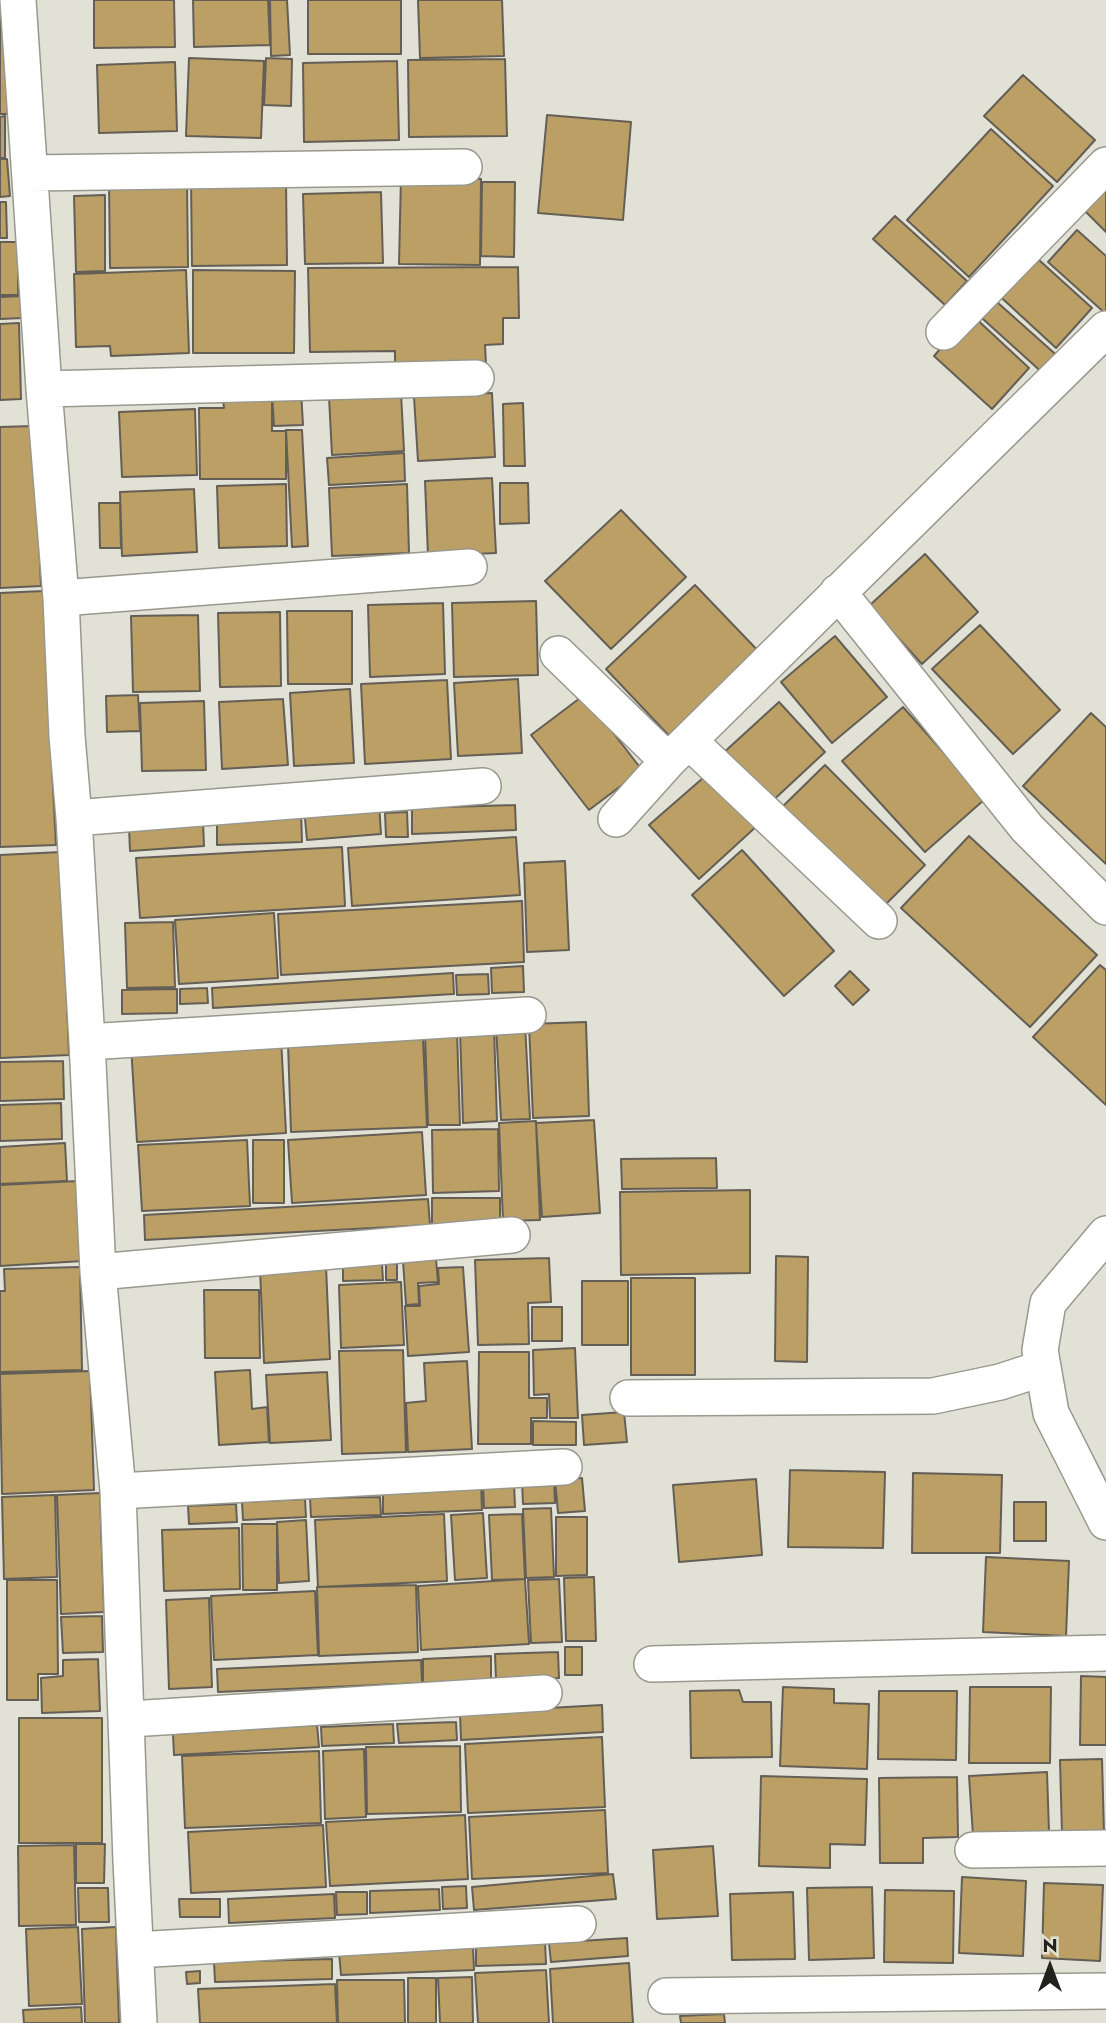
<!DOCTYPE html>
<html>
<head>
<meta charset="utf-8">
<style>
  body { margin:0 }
  #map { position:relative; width:1106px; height:2023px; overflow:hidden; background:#e2e1d6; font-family:Jost,sans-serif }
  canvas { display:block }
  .north { position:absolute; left:1015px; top:1932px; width:70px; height:70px; -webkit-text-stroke:5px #e2e1d6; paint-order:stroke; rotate:0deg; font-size:19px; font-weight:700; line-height:28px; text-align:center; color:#22221e }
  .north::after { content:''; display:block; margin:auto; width:24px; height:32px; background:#22221e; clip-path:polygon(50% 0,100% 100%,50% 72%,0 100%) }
</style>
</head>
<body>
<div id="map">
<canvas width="1106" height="2023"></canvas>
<div class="north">N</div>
</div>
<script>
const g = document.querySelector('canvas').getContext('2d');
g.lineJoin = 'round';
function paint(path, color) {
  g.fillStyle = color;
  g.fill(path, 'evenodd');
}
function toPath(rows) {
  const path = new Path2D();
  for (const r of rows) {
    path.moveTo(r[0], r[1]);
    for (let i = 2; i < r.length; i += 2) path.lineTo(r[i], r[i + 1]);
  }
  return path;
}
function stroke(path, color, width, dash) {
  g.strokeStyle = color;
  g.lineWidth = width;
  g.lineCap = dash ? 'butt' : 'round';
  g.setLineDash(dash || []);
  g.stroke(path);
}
const building = toPath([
  [0,0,8,0,13,114,0,114,0,0],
  [94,0,174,0,175,47,94,48,94,0],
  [193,0,268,0,270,45,194,47,193,0],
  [270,0,287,0,290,55,271,56,270,0],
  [308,0,401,0,401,54,308,54,308,0],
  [418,0,502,0,504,56,420,58,418,0],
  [189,58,264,61,261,138,186,136,189,58],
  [266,58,292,59,291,106,264,105,266,58],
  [505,59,507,136,409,137,408,60,505,59],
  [397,61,399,140,304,142,303,63,397,61],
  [175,62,177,131,99,133,97,65,175,62],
  [1023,75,1095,140,1057,182,984,116,1023,75],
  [547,115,631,122,623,220,538,213,547,115],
  [5,116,5,158,0,158,0,117,5,116],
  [991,129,1053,186,969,277,907,220,991,129],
  [0,159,7,159,10,196,0,197,0,159],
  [401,177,481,179,480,265,399,264,401,177],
  [187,181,188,267,110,268,109,182,187,181],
  [191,182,286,182,287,265,192,266,191,182],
  [482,182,515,182,514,257,481,256,482,182],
  [1106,182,1106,232,1081,207,1106,182],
  [381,192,383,263,305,264,303,194,381,192],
  [105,195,105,271,76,272,74,196,105,195],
  [0,202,6,202,7,238,0,238,0,202],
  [895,216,967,281,945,305,873,239,895,216],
  [1077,230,1106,256,1106,314,1048,262,1077,230],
  [0,242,18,242,18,295,0,295,0,242],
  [1028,250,1092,308,1056,348,992,289,1028,250],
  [518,267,519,318,503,318,503,344,485,345,486,365,395,366,395,351,310,352,308,268,518,267],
  [186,270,189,353,111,356,110,346,76,347,74,274,186,270],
  [193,270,295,271,294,353,193,353,193,270],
  [988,294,1062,360,1046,376,973,310,988,294],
  [23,296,23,318,0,319,0,297,23,296],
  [971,314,1029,368,992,409,934,356,971,314],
  [19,323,21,399,0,400,0,324,19,323],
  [301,391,303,425,274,426,272,393,301,391],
  [401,393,404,451,332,455,329,397,401,393],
  [492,393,495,457,418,461,414,397,492,393],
  [223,400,272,400,272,431,286,431,286,479,200,479,199,408,224,408,223,400],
  [523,403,525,466,504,466,503,404,523,403],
  [195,409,197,475,122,477,119,412,195,409],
  [34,426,41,586,0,588,0,427,34,426],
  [286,430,302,430,308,546,292,547,286,430],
  [404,453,405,481,329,485,327,458,404,453],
  [492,478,496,553,428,556,425,481,492,478],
  [500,483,528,483,529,523,500,524,500,483],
  [286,484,287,546,219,548,217,486,286,484],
  [407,484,409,553,332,556,329,488,407,484],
  [194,489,197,552,122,556,120,492,194,489],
  [99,503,120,503,121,548,100,548,99,503],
  [621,510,686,577,611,649,545,581,621,510],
  [925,554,978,612,922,664,869,606,925,554],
  [695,585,764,657,674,741,606,669,695,585],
  [43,591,56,845,0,847,0,593,43,591],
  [536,601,538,675,454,677,452,603,536,601],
  [443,603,445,674,370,677,368,605,443,603],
  [287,611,352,611,352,684,288,684,287,611],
  [280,612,281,686,220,687,218,613,280,612],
  [198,615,200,691,133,692,131,616,198,615],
  [980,625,1060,710,1013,754,932,669,980,625],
  [835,636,887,697,832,743,781,682,835,636],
  [518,679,522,753,458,756,454,683,518,679],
  [447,680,451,759,365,764,361,684,447,680],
  [350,689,354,763,294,766,290,693,350,689],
  [138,695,140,731,107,732,106,696,138,695],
  [584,695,642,770,589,810,531,735,584,695],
  [283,699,288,765,222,769,219,702,283,699],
  [204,701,206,770,142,771,140,703,204,701],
  [779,702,825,752,767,806,721,755,779,702],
  [903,707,985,799,925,852,842,761,903,707],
  [1091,713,1106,727,1106,864,1023,786,1091,713],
  [825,765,925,865,876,914,776,813,825,765],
  [711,771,759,824,699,879,649,825,711,771],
  [379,803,381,834,307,840,304,808,379,803],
  [515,805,516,830,412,834,412,808,515,805],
  [301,812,302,842,217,845,217,815,301,812],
  [407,812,408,837,386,837,385,813,407,812],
  [203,822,204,846,130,851,129,827,203,822],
  [969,836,1097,955,1030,1027,901,908,969,836],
  [516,837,520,895,352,906,348,848,516,837],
  [342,847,345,906,140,918,136,858,342,847],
  [742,850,834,951,784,996,692,895,742,850],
  [61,852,69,1055,0,1058,0,855,61,852],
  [565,861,569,950,527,952,524,863,565,861],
  [522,901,524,962,281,975,278,914,522,901],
  [274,913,278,978,179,984,175,920,274,913],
  [173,922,175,987,127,988,125,923,173,922],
  [1100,965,1106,970,1106,1105,1033,1037,1100,965],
  [523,966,524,992,492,993,491,968,523,966],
  [850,971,869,990,853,1005,835,986,850,971],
  [453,973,454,994,213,1008,212,988,453,973],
  [488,974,489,994,457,995,456,975,488,974],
  [207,988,208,1003,180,1004,180,989,207,988],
  [177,989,177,1013,122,1014,122,990,177,989],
  [586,1022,589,1116,533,1118,529,1024,586,1022],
  [525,1024,530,1119,501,1120,496,1026,525,1024],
  [494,1028,497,1121,463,1123,460,1030,494,1028],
  [457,1032,460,1125,428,1125,425,1033,457,1032],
  [281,1038,286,1133,137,1142,131,1046,281,1038],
  [423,1039,427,1127,291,1132,288,1044,423,1039],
  [63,1061,64,1099,0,1101,0,1062,63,1061],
  [61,1103,62,1139,0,1141,0,1105,61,1103],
  [594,1120,600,1213,542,1217,536,1123,594,1120],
  [536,1121,540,1220,503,1221,499,1123,536,1121],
  [498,1129,499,1191,433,1193,432,1130,498,1129],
  [422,1132,426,1195,292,1203,288,1140,422,1132],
  [247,1140,250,1206,142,1211,138,1145,247,1140],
  [253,1140,284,1140,284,1203,253,1203,253,1140],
  [65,1143,67,1181,0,1184,0,1147,65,1143],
  [716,1158,717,1188,622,1189,621,1159,716,1158],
  [78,1181,83,1261,0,1266,0,1185,78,1181],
  [750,1190,750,1273,621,1275,620,1192,750,1190],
  [432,1198,500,1198,500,1226,432,1226,432,1198],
  [428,1199,430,1225,145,1240,144,1215,428,1199],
  [776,1256,808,1257,807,1362,775,1361,776,1256],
  [549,1258,551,1302,528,1303,529,1344,478,1345,475,1260,549,1258],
  [436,1259,438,1282,418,1283,419,1304,406,1305,403,1261,436,1259],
  [386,1264,397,1264,397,1280,386,1280,386,1264],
  [343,1265,382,1265,383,1280,343,1281,343,1265],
  [326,1266,330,1359,264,1363,260,1269,326,1266],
  [80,1267,82,1370,0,1372,0,1291,5,1291,4,1269,80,1267],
  [463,1267,469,1352,408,1356,405,1306,420,1306,419,1286,439,1284,438,1268,463,1267],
  [631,1278,695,1278,695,1375,631,1375,631,1278],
  [582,1281,628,1281,628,1345,582,1345,582,1281],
  [401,1282,404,1345,341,1348,339,1285,401,1282],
  [204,1290,259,1290,260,1358,205,1358,204,1290],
  [532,1307,562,1307,562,1341,532,1341,532,1307],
  [575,1348,578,1418,550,1418,549,1394,534,1395,533,1350,575,1348],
  [403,1350,406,1452,342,1454,339,1351,403,1350],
  [479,1352,529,1352,529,1398,547,1398,547,1418,531,1418,531,1444,478,1444,479,1352],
  [467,1361,472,1449,408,1452,406,1403,426,1401,424,1363,467,1361],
  [250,1370,252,1409,267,1407,269,1442,219,1445,215,1372,250,1370],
  [90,1371,94,1490,2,1494,0,1374,90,1371],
  [327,1372,331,1440,270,1443,266,1375,327,1372],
  [624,1412,627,1442,584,1445,582,1415,624,1412],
  [533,1421,576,1422,576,1445,533,1445,533,1421],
  [790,1470,885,1472,883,1548,788,1547,790,1470],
  [913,1473,1002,1475,1000,1553,912,1553,913,1473],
  [582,1478,585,1511,558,1513,555,1480,582,1478],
  [756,1479,762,1555,679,1562,673,1485,756,1479],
  [554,1481,555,1503,523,1504,522,1482,554,1481],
  [514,1483,515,1507,484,1508,483,1484,514,1483],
  [481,1484,482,1510,383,1514,383,1488,481,1484],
  [100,1493,104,1612,61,1614,57,1495,100,1493],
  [55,1495,57,1577,4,1579,2,1497,55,1495],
  [380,1497,381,1515,311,1517,310,1498,380,1497],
  [305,1499,306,1517,243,1520,242,1502,305,1499],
  [1014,1502,1046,1502,1046,1541,1014,1541,1014,1502],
  [236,1504,237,1522,189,1524,188,1506,236,1504],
  [551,1508,554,1577,526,1578,523,1509,551,1508],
  [483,1513,487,1578,455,1580,451,1515,483,1513],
  [444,1514,447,1581,318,1587,315,1520,444,1514],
  [522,1514,525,1579,492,1580,489,1515,522,1514],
  [556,1517,587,1517,587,1575,556,1576,556,1517],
  [306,1520,309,1581,279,1583,277,1522,306,1520],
  [242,1524,277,1524,277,1590,243,1590,242,1524],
  [239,1528,240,1589,164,1591,162,1530,239,1528],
  [986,1557,1069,1561,1066,1636,983,1632,986,1557],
  [594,1577,596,1641,566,1641,564,1578,594,1577],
  [525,1579,529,1644,421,1650,418,1586,525,1579],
  [559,1579,562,1642,531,1643,528,1580,559,1579],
  [7,1580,57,1580,58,1674,38,1674,38,1700,7,1700,7,1580],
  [416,1585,418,1652,319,1656,317,1587,416,1585],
  [315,1591,318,1655,214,1660,211,1596,315,1591],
  [209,1598,212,1687,169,1689,166,1600,209,1598],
  [102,1616,103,1652,63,1653,61,1617,102,1616],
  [565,1647,582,1647,582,1675,565,1675,565,1647],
  [558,1652,559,1678,496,1680,495,1654,558,1652],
  [491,1656,491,1680,423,1683,423,1659,491,1656],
  [98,1659,100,1711,42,1713,41,1678,63,1676,63,1660,98,1659],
  [421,1660,422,1683,218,1692,217,1669,421,1660],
  [1081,1676,1106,1677,1106,1745,1080,1745,1081,1676],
  [783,1687,834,1689,834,1703,869,1704,867,1769,780,1766,783,1687],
  [970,1687,1051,1687,1050,1763,969,1763,970,1687],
  [739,1690,743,1702,771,1702,772,1757,691,1758,690,1691,739,1690],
  [879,1691,957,1691,956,1760,878,1759,879,1691],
  [602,1705,603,1732,461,1740,460,1713,602,1705],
  [19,1718,102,1718,102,1843,19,1843,19,1718],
  [456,1722,457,1740,399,1743,397,1724,456,1722],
  [393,1724,394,1743,322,1746,321,1727,393,1724],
  [317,1725,319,1747,174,1755,173,1734,317,1725],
  [602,1737,605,1807,468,1813,465,1744,602,1737],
  [460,1746,461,1812,367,1814,366,1747,460,1746],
  [364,1749,366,1817,325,1819,323,1751,364,1749],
  [319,1751,321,1823,185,1828,182,1756,319,1751],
  [1102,1759,1104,1833,1062,1834,1060,1760,1102,1759],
  [1047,1772,1049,1832,973,1835,969,1776,1047,1772],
  [761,1776,867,1779,865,1845,830,1844,830,1868,759,1866,761,1776],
  [957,1777,958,1837,923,1838,923,1863,880,1863,879,1778,957,1777],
  [605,1810,608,1873,472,1879,469,1817,605,1810],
  [465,1815,468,1879,330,1886,326,1822,465,1815],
  [323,1825,326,1887,191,1893,188,1832,323,1825],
  [76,1844,105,1844,104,1883,76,1883,76,1844],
  [74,1845,76,1925,19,1926,18,1846,74,1845],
  [713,1846,718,1916,657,1919,653,1850,713,1846],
  [613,1874,616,1899,474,1910,472,1887,613,1874],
  [962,1877,1026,1881,1023,1956,959,1953,962,1877],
  [1044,1883,1103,1885,1100,1961,1042,1958,1044,1883],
  [466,1886,467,1908,443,1909,442,1887,466,1886],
  [872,1887,874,1958,809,1960,807,1888,872,1887],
  [78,1888,108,1888,109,1922,79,1922,78,1888],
  [439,1889,440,1910,370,1913,370,1891,439,1889],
  [885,1890,954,1891,953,1963,884,1962,885,1890],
  [336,1892,367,1892,367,1914,337,1915,336,1892],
  [793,1892,795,1959,732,1960,730,1894,793,1892],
  [334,1894,335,1918,229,1923,228,1899,334,1894],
  [179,1899,220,1899,220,1917,180,1917,179,1899],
  [78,1927,82,2004,29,2006,26,1929,78,1927],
  [116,1927,119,2023,85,2023,82,1929,116,1927],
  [627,1938,628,1956,551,1962,549,1943,627,1938],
  [545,1941,546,1964,476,1966,476,1944,545,1941],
  [473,1947,474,1970,341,1975,339,1952,473,1947],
  [332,1959,332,1979,215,1982,214,1962,332,1959],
  [629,1963,633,2023,553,2023,550,1969,629,1963],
  [546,1970,549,2023,478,2023,475,1973,546,1970],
  [200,1971,200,1983,187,1984,186,1972,200,1971],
  [472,1977,473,2023,440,2023,438,1978,472,1977],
  [408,1978,436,1978,436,2023,408,2023,408,1978],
  [337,1980,404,1980,405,2023,338,2023,337,1980],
  [335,1984,337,2023,200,2023,198,1989,335,1984],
  [81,2007,82,2023,24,2023,23,2010,81,2007],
  [724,2014,725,2023,681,2023,680,2016,724,2014]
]);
const street = toPath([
  [18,0,44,389,61,598,67,736,74,818,87,1042,98,1272,118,1491,131,1861,139,2023],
  [31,173,464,167],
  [944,332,1106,165],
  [44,389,476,378],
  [838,592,1027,828,1106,907],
  [61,598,469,567],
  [558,654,668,761],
  [689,741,879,921],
  [74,818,483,786],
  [616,819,668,761,1106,329],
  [87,1042,528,1015],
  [1106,1234,1048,1303,1040,1350,1051,1413,1106,1522],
  [98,1272,512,1235],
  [628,1398,933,1396,1000,1382,1043,1368],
  [118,1491,564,1467],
  [652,1664,1106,1653],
  [126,1724,130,1719,544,1693],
  [973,1850,1106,1848],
  [136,1950,578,1924],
  [666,1996,1106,1991]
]);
paint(building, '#bc9f64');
stroke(building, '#645f56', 2);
stroke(street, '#98988d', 38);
stroke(street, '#fff', 35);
</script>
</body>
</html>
